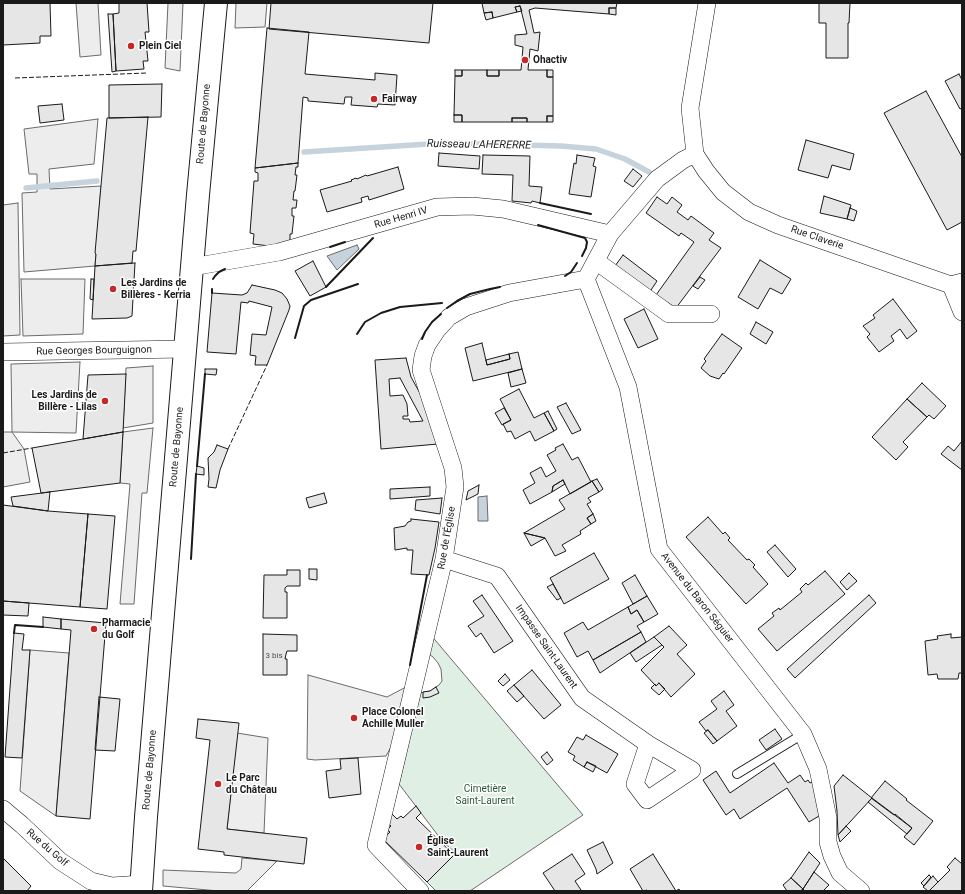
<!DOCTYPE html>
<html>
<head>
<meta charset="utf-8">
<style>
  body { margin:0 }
  #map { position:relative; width:965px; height:894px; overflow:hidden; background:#fff; font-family:Roboto,sans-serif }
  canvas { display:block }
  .frame { position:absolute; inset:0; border:4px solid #1a1a1a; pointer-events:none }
</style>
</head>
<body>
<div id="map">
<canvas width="965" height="894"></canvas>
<div class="frame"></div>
</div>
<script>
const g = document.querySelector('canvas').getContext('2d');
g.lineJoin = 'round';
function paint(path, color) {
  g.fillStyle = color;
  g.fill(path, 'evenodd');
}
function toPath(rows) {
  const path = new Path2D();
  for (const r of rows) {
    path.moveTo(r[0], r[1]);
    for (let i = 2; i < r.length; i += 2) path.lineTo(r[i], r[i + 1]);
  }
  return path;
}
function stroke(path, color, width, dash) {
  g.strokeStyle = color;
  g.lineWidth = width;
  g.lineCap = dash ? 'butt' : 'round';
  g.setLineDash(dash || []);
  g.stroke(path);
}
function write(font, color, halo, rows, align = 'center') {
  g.font = font + ' Roboto,sans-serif';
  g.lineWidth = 3;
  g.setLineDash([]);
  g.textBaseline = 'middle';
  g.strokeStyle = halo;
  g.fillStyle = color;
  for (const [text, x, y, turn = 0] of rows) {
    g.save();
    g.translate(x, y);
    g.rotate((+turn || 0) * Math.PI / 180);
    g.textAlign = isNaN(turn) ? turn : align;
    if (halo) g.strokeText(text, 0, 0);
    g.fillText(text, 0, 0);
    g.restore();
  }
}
const green = toPath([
  [430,634,583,815,470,891,436,891,427,882,456,853,443,842,399,784,420,693,430,691,439,685,442,681,441,669,438,663,433,657,427,653,430,634]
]);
const parking = toPath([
  [76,3,98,3,101,55,80,57,76,3],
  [168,3,183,3,180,71,165,68,168,3],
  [236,3,267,3,265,27,235,28,236,3],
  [98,119,94,164,49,169,50,189,101,186,95,266,24,272,22,193,37,192,37,174,29,174,24,129,98,119],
  [18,203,20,335,3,336,3,205,18,203],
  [21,279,85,279,83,334,23,336,21,279],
  [80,362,76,433,12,432,24,449,30,482,3,487,3,432,12,432,11,364,80,362],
  [153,366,153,423,123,428,126,368,153,366],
  [153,428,147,493,142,493,134,604,120,604,130,484,120,483,123,432,153,428],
  [30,650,69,653,56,816,20,791,30,650],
  [308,675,387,697,406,687,396,738,386,756,315,760,307,759,308,675],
  [237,733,268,738,264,833,227,829,237,733],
  [242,858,277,861,247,891,219,891,163,886,163,870,236,873,241,869,242,858]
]);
const water = toPath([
  [357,245,359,249,337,270,327,256,357,245],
  [487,496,488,521,478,521,478,497,487,496]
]);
const stream = toPath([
  [304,152,444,143,561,146,596,149,625,159,649,172],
  [26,188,97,181]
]);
const building = toPath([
  [3,3,50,3,51,36,40,36,40,43,3,45,3,3],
  [119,3,147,3,149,32,145,32,148,61,143,61,144,69,116,71,113,14,119,13,119,3],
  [271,3,433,3,429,43,269,29,271,3],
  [482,3,617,3,616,8,609,8,609,14,535,8,529,10,534,33,540,32,538,51,530,49,528,70,547,70,547,77,553,77,553,116,547,116,547,122,527,122,527,118,512,118,512,122,462,122,462,115,454,115,455,76,462,76,462,70,487,70,487,76,499,76,499,70,521,70,523,47,515,45,515,35,527,34,520,6,515,7,517,12,493,18,492,12,484,13,482,3],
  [819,3,850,3,849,23,848,23,848,58,826,58,826,23,819,23,819,3],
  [520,6,522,11,517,12,515,7,520,6],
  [609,8,616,8,616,15,609,14,609,8],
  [492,12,493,18,486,20,484,13,492,12],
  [108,14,113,14,116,71,112,72,108,14],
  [267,28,309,32,305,74,375,80,375,73,397,75,395,105,378,104,377,107,351,105,352,97,345,97,344,104,308,101,308,98,303,97,298,163,255,168,267,28],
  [455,70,462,70,462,76,455,76,455,70],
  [487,70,499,70,499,76,487,76,487,70],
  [547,70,553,70,553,77,547,77,547,70],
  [959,74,962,80,962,108,960,109,945,81,959,74],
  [162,84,161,117,109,118,109,85,162,84],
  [926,91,962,157,962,222,947,230,884,113,926,91],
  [62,104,64,120,40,123,38,106,62,104],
  [454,115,462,115,462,122,454,122,454,115],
  [547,116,553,116,553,122,547,122,547,116],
  [148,117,136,251,133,251,132,263,95,266,96,254,95,253,107,118,148,117],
  [512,118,527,118,527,122,512,122,512,118],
  [806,140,854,154,850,170,832,165,828,178,798,170,806,140],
  [439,153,480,156,479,169,438,166,439,153],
  [483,155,530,156,529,186,542,187,540,203,532,201,531,203,512,201,513,175,482,174,483,155],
  [577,155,595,158,593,166,596,167,591,197,569,194,574,163,576,164,577,155],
  [298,163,298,167,296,167,295,175,297,175,295,191,294,191,293,200,297,200,296,208,292,208,292,216,294,216,292,234,290,234,290,242,270,246,253,244,254,234,250,233,254,181,258,181,258,173,255,172,255,168,298,163],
  [398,167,404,189,369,200,368,196,361,198,362,202,327,212,320,190,352,181,351,180,356,178,357,179,366,175,367,176,398,167],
  [633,169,642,176,633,187,624,181,633,169],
  [824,196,851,205,847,219,820,213,824,196],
  [657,197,667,204,672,197,682,205,677,212,688,220,691,216,714,233,709,240,721,248,676,308,656,295,694,242,681,233,679,236,646,213,657,197],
  [850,208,857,211,854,221,847,219,850,208],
  [623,255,657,281,649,293,615,266,623,255],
  [760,260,791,279,782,294,770,288,758,309,738,297,760,260],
  [313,261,326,287,310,296,295,271,313,261],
  [135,263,132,316,127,318,92,319,95,266,135,263],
  [700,277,705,280,698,289,693,286,700,277],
  [91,279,94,279,93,300,90,299,91,279],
  [252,285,275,290,282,293,287,299,290,306,289,310,267,365,255,365,256,356,250,355,252,334,266,335,272,307,249,301,248,303,241,302,236,354,207,352,212,293,242,295,247,293,252,285],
  [893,299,917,331,907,339,900,329,891,336,894,341,879,352,867,337,870,334,863,326,875,318,873,315,893,299],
  [644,309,658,339,638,348,624,319,644,309],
  [756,322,773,332,766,344,750,334,756,322],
  [722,334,742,348,724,374,723,373,719,379,710,376,701,368,706,361,704,359,722,334],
  [482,343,487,365,510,359,509,354,518,352,522,369,473,381,465,348,482,343],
  [509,354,510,359,487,365,486,360,509,354],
  [406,358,411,377,432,415,438,444,381,449,375,360,406,358],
  [400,378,423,421,410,422,409,419,403,419,403,416,408,416,407,404,403,395,390,396,389,379,400,378],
  [205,369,217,369,216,375,205,374,205,369],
  [522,369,526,383,511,387,508,373,522,369],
  [126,374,123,432,83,439,88,375,126,374],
  [922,383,946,406,934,419,929,415,927,417,907,399,922,383],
  [519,389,534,418,544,413,554,431,535,441,530,431,515,439,511,431,507,432,503,424,511,420,500,399,519,389],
  [907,399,927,417,903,442,908,447,896,460,872,437,907,399],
  [566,403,581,430,572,434,557,407,566,403],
  [504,408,511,420,502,425,495,413,504,408],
  [548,411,557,429,554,431,544,413,548,411],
  [123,432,120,483,41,493,32,448,123,432],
  [962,441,962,470,941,454,948,446,954,451,962,441],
  [563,444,572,460,578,457,591,482,570,494,563,480,553,486,552,492,530,504,523,490,535,483,530,473,541,467,546,477,556,471,547,455,556,450,555,448,563,444],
  [217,445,228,449,220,470,216,488,208,487,209,479,208,458,214,452,217,445],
  [197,466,204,468,204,475,196,474,197,466],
  [597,479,603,489,599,492,592,481,597,479],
  [563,480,565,484,552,492,553,486,563,480],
  [592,481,599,492,588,498,591,502,587,504,593,514,587,518,591,524,580,531,581,534,562,545,566,551,555,556,545,538,524,533,565,509,559,500,592,481],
  [479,485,478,494,466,500,468,491,479,485],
  [430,487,430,496,390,499,390,489,430,487],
  [50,492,48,511,13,506,11,497,50,492],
  [324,493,327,503,309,508,306,498,324,493],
  [442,498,440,514,415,510,416,500,442,498],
  [3,505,48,511,88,514,80,607,3,601,3,505],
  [88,514,115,516,107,609,80,607,88,514],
  [593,514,596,521,591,524,587,518,593,514],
  [708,517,723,534,725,532,730,538,728,540,747,560,749,559,755,565,753,567,768,584,746,604,686,537,708,517],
  [411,519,439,522,435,548,429,575,411,574,413,550,407,550,407,548,395,550,394,528,405,526,408,522,411,521,411,519],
  [524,533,545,538,531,546,524,533],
  [775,545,796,569,788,577,767,552,775,545],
  [594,553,609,579,564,604,550,578,594,553],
  [309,569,317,569,317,580,309,579,309,569],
  [287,570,300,570,300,586,287,586,285,588,285,592,287,592,287,618,263,618,264,575,287,575,287,570],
  [825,571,845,594,777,651,758,629,774,616,772,613,779,608,780,610,802,592,800,589,806,583,808,585,825,571],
  [849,573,857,581,847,590,840,582,849,573],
  [635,575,647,596,633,604,622,583,635,575],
  [553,584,561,598,557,600,547,587,553,584],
  [482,595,513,641,494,653,481,633,476,637,468,626,484,616,473,601,482,595],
  [869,595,876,603,795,678,787,669,869,595],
  [647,596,658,614,644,622,637,610,631,614,628,607,647,596],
  [3,601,29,603,28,616,3,615,3,601],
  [628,607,631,614,637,610,644,622,637,626,641,632,593,660,588,651,577,657,564,633,583,622,588,630,628,607],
  [43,617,61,619,61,629,43,627,43,617],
  [61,619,106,623,90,819,56,816,71,630,61,629,61,619],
  [669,626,687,645,677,654,695,674,671,697,659,683,656,686,641,670,664,647,654,637,669,626],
  [641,632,646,642,600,673,593,660,641,632],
  [14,633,24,634,22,650,30,650,22,758,5,757,14,633],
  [263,634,297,635,297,651,287,651,286,654,285,659,287,659,287,675,263,675,263,634],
  [951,634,951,638,962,637,962,673,959,673,958,679,938,679,937,674,928,675,925,641,938,639,937,636,951,634],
  [654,637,662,645,636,662,630,653,654,637],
  [532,670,561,705,544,719,514,685,532,670],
  [505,674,510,680,503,686,498,681,505,674],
  [659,683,665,689,659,695,651,688,655,684,656,686,659,683],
  [514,685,524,696,517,702,507,691,514,685],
  [436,687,439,693,430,697,423,698,423,692,430,691,436,687],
  [724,691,734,705,726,711,737,726,717,741,708,730,706,731,699,722,717,709,711,701,724,691],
  [99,697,120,699,115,751,95,750,99,697],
  [198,719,239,723,227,829,307,838,304,864,224,855,224,852,198,849,210,740,196,738,198,719],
  [775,729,782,739,766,750,759,740,775,729],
  [708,730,717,741,713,744,704,733,708,730],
  [586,735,618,754,607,773,587,762,584,767,573,760,575,756,568,752,577,737,583,740,586,735],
  [547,752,553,760,547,765,541,757,547,752],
  [358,758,361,794,329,798,326,771,341,769,340,759,358,758],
  [587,762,596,766,593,772,584,767,587,762],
  [774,763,788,783,800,775,805,782,808,780,810,783,816,780,824,813,809,822,787,788,740,819,734,809,726,815,703,780,716,771,730,793,774,763],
  [843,775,872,798,838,835,837,811,834,786,843,775],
  [885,781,907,799,906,800,933,821,914,845,904,837,912,828,895,814,894,815,871,798,885,781],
  [872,798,912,828,907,834,868,802,872,798],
  [416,806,421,813,416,818,454,855,427,882,383,839,390,832,387,830,391,826,385,821,392,814,397,819,401,816,403,818,416,806],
  [846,826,851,831,840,842,838,835,846,826],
  [603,842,613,863,597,874,596,869,587,850,603,842],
  [809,852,820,863,803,889,791,878,809,852],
  [572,854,585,874,575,881,581,890,579,891,555,891,543,873,572,854],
  [653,854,676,891,679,889,680,891,647,891,647,890,643,891,630,869,653,854],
  [3,858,31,886,27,891,3,891,3,858],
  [955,858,962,864,962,891,929,891,950,870,947,867,955,858],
  [814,872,829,885,823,891,805,891,803,889,814,872],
  [929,875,931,877,924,886,921,883,929,875],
  [933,876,938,882,929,891,928,891,923,887,933,876],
  [791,878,803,889,800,891,787,891,783,885,791,878]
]);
const service = toPath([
  [737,774,803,734]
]);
const minor = toPath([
  [707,3,690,108,695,154,706,171,723,192,749,212,778,225,951,285,962,282],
  [695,154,683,160,657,179,610,234,586,279,628,387,659,549,803,734,818,769,828,818,828,842,832,856,840,873,861,891],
  [596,261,669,314,711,314],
  [192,267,279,252,437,207,472,206,503,209,610,234],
  [951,285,962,312],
  [3,352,185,349],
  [444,559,497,576,582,698,648,744,692,770,647,800,635,784,648,744],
  [3,809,22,825,60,861,91,881,112,886,142,884],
  [420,891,376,845,444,559,455,487,453,468,421,370,423,356,427,345,437,330,449,317,466,307,509,293,586,279]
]);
const secondary = toPath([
  [141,891,146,817,198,195,216,3]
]);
const fence = toPath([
  [15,78,147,73],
  [228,449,267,365],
  [3,453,32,448]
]);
const wall = toPath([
  [540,203,591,214],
  [538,225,585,238,587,242,586,248,582,256],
  [330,247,345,242],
  [565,276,571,272,577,263],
  [213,279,215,276,219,272,225,269],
  [326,287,373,238],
  [212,293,212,289],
  [447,308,457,301,470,294,490,289,500,287],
  [357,334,365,322,381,313,400,307,442,303],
  [295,338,304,306,311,300,358,284],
  [422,339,425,332,432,322,441,314],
  [197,466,205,374],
  [191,559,196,474],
  [14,633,15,625,43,627],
  [410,665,427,575]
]);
const markers = [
  [131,46,4,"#c62828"],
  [525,60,4,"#c62828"],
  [374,99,4,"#c62828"],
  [113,289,4,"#c62828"],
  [105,401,4,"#c62828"],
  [94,629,4,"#c62828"],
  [354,718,4,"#c62828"],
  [218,784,4,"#c62828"],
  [419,847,4,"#c62828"]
];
const numberNames = [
  ["3 bis",274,656]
];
const poiNames = [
  ["Plein Ciel",139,46],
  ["Ohactiv",533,60],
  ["Fairway",382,99],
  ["Les Jardins de",121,283],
  ["Billères - Kerria",121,295],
  ["Les Jardins de",97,395,"right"],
  ["Billère - Lilas",97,407,"right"],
  ["Pharmacie",102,623],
  ["du Golf",102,635],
  ["Place Colonel",362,712],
  ["Achille Muller",362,724],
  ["Le Parc",226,778],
  ["du Château",226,790],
  ["Église",427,841],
  ["Saint-Laurent",427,853]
];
const streetNames = [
  ["Route de Bayonne",204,124,-85],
  ["Rue Henri IV",401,218,-16],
  ["Rue Claverie",817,238,19],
  ["Rue Georges Bourguignon",94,351,-1],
  ["Route de Bayonne",177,447,-85],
  ["Rue de l'Église",447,538,-80],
  ["Avenue du Baron Séguier",697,598,52],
  ["Impasse Saint-Laurent",546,647,55],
  ["Route de Bayonne",150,770,-85],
  ["Rue du Golf",47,848,41]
];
const parkNames = [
  ["Cimetière",485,789],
  ["Saint-Laurent",485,801]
];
const waterNames = [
  ["Ruisseau LAHERERRE",479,145,1]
];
paint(green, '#e0efe3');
stroke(green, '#6a6a6a', 1);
paint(parking, '#ededed');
stroke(parking, '#6a6a6a', 1);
paint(water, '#c6d2dc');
stroke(water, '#6a6a6a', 1);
stroke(stream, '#c6d2dc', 5.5);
paint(building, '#e6e6e6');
stroke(building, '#1a1a1a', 1);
stroke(service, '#1a1a1a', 10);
stroke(minor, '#1a1a1a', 18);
stroke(secondary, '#1a1a1a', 24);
stroke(service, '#fff', 8);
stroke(minor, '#fff', 17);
stroke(secondary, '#fff', 22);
stroke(fence, '#1a1a1a', 1, [5, 2]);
stroke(wall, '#1a1a1a', 2);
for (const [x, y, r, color] of markers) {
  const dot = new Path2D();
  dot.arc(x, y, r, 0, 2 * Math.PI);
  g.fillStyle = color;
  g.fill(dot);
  stroke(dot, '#fff', 1.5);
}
write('8px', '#4d4d4d', null, numberNames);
write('bold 10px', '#1a1a1a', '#fff', poiNames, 'left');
write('10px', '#1a1a1a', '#fff', streetNames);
write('10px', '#2b5a34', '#fff', parkNames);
write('italic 11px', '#1a1a1a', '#fff', waterNames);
</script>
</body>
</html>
